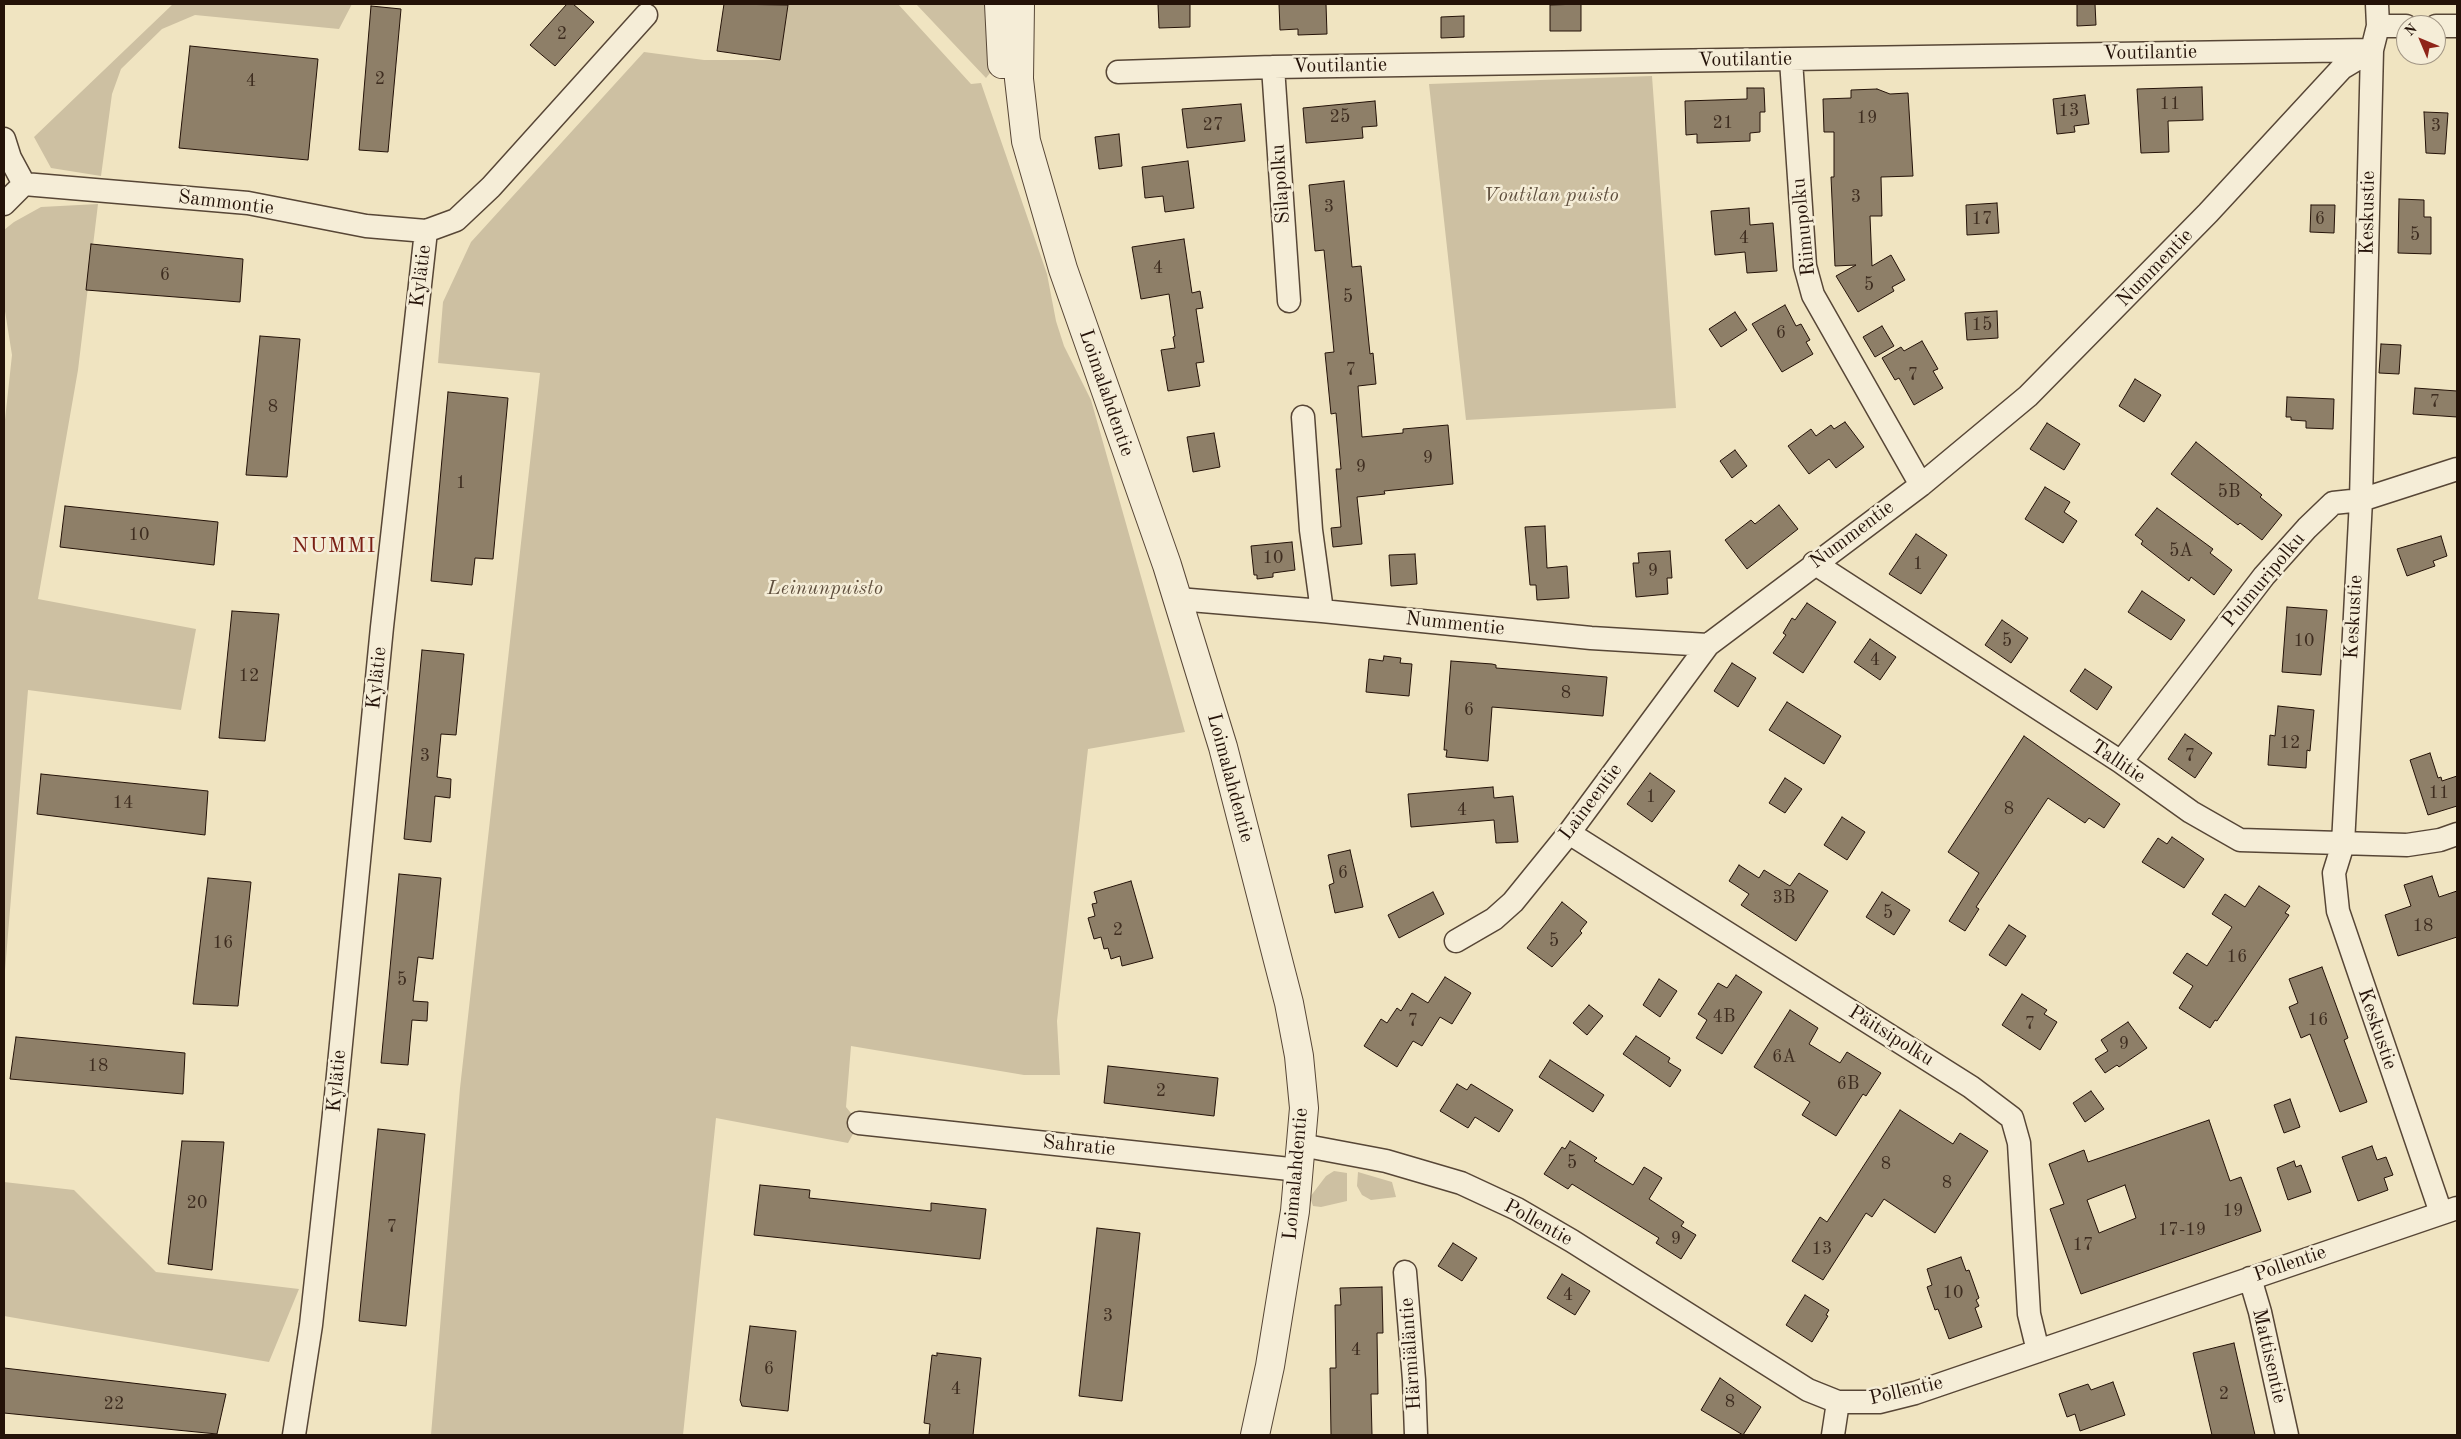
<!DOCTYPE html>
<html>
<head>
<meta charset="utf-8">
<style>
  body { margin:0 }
  #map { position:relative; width:2461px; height:1439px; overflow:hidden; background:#f0e4c1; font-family:"Old Standard TT",serif }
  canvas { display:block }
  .frame { position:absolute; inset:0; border:5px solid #241208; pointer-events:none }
  .north { position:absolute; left:2396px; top:15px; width:50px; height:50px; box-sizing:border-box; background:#f5edd7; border:1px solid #a19584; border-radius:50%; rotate:315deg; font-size:14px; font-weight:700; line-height:20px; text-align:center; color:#241208 }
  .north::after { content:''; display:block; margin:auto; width:18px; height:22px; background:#8f2418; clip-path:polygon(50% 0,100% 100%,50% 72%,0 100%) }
</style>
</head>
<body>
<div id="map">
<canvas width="2461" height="1439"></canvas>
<div class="frame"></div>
<div class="north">N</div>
</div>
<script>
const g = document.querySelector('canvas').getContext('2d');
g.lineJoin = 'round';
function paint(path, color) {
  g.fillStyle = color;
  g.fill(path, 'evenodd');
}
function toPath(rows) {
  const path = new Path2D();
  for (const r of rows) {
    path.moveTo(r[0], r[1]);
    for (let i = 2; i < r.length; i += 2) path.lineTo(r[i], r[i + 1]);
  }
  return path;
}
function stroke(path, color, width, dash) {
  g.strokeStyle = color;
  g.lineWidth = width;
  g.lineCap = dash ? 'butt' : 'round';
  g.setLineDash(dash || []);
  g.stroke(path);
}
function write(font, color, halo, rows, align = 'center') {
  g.font = font + ' "Old Standard TT",serif';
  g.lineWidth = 5;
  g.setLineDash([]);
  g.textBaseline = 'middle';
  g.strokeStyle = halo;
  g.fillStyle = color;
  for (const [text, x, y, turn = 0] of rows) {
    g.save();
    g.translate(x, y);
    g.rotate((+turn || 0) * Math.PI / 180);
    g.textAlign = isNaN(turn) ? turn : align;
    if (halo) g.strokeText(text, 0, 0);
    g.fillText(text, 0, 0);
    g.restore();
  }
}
const green = toPath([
  [173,4,352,4,339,29,195,15,162,29,121,69,112,94,101,176,51,168,34,137],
  [788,4,898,4,971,84,981,83,1047,274,1056,321,1064,346,1091,400,1185,732,1088,749,1057,1021,1060,1075,1024,1075,851,1046,846,1107,859,1123,848,1143,716,1118,683,1435,431,1435,460,1088,540,373,438,363,443,302,471,242,644,52,704,60,780,60],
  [916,4,990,4,991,64,990,73,986,78],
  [1652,76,1676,408,1466,420,1429,84],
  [98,204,78,370,38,599,196,629,181,710,28,690,4,983,4,429,12,355,4,305,4,230,14,222,41,207],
  [1334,1171,1347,1173,1347,1201,1321,1207,1313,1206,1310,1197,1326,1176],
  [1358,1172,1392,1182,1396,1197,1371,1200,1362,1195,1357,1186],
  [4,1182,74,1190,156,1272,299,1289,269,1362,4,1316]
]);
const building = toPath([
  [567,4,573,4,594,22,555,66,530,45,567,4],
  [724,4,788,5,780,60,717,51,724,4],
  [1158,4,1190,4,1190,27,1159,28,1158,4],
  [1279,4,1326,4,1327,34,1298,35,1298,29,1280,30,1279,4],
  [1581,4,1581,31,1550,31,1550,5,1581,4],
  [2077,4,2095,4,2096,25,2077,26,2077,4],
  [371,6,401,9,388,152,359,150,371,6],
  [1464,16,1464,37,1441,38,1441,17,1464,16],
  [190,46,318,59,308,160,179,148,190,46],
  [2202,87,2203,120,2168,121,2169,152,2141,153,2137,89,2202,87],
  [1747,88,1764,88,1765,112,1760,112,1760,132,1750,133,1750,141,1697,143,1697,134,1686,135,1685,101,1747,99,1747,88],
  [1877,89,1890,94,1908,93,1913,176,1881,177,1882,216,1870,216,1872,266,1891,255,1905,280,1892,287,1894,291,1858,312,1836,276,1856,265,1835,266,1831,177,1834,177,1834,132,1824,132,1823,99,1851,98,1851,90,1877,89],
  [2085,95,2089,124,2074,126,2075,132,2057,134,2053,99,2085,95],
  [1375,101,1377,126,1362,127,1363,138,1306,143,1303,108,1375,101],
  [1241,104,1245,141,1187,148,1182,109,1241,104],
  [2424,112,2448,113,2445,154,2426,153,2424,112],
  [1119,134,1122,166,1099,169,1095,137,1119,134],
  [1188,161,1194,208,1165,212,1163,196,1145,198,1142,167,1188,161],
  [1344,181,1352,267,1361,266,1370,354,1373,353,1376,384,1358,386,1362,437,1403,433,1403,429,1448,425,1453,484,1384,491,1385,494,1357,497,1362,544,1333,547,1331,528,1341,527,1336,469,1341,469,1336,413,1331,414,1325,353,1334,352,1324,250,1315,251,1309,185,1344,181],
  [2399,199,2424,200,2424,217,2431,217,2431,254,2398,253,2399,199],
  [1997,203,1999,233,1967,235,1966,205,1997,203],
  [2311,205,2335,205,2334,233,2310,232,2311,205],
  [1749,208,1750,225,1773,223,1777,271,1747,273,1745,252,1715,255,1711,211,1749,208],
  [1184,239,1192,293,1200,291,1203,308,1196,309,1204,362,1196,363,1200,386,1168,391,1161,350,1175,348,1173,337,1175,336,1169,294,1141,299,1132,247,1184,239],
  [91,244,243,259,240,302,86,290,91,244],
  [1785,305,1796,326,1801,324,1810,340,1806,342,1813,354,1782,372,1752,324,1785,305],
  [1997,311,1998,338,1967,340,1965,313,1997,311],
  [1735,312,1747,330,1721,347,1709,329,1735,312],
  [1882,326,1894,346,1875,357,1863,337,1882,326],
  [260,336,300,339,287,477,246,475,260,336],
  [1922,341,1938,369,1933,371,1943,388,1914,405,1899,378,1895,380,1882,358,1901,347,1904,351,1922,341],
  [2381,344,2401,345,2399,374,2379,373,2381,344],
  [2135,379,2161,395,2144,422,2119,406,2135,379],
  [2415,388,2457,391,2457,417,2413,414,2415,388],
  [448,392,508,398,493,559,475,558,472,585,431,581,448,392],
  [2287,397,2334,399,2333,429,2306,428,2306,421,2291,420,2291,417,2286,417,2287,397],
  [1845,422,1864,447,1836,468,1829,459,1809,474,1788,446,1811,429,1816,436,1831,425,1834,429,1845,422],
  [2047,423,2080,444,2064,470,2030,449,2047,423],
  [1214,433,1220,467,1193,472,1187,437,1214,433],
  [2196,442,2262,495,2260,497,2282,515,2262,540,2240,523,2238,525,2171,474,2196,442],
  [1735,450,1747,466,1732,478,1720,461,1735,450],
  [2045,487,2070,502,2064,512,2077,521,2063,543,2025,519,2045,487],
  [1779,505,1798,529,1747,569,1725,540,1751,520,1755,524,1779,505],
  [65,506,218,522,214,565,60,547,65,506],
  [2157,508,2213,549,2210,553,2232,570,2214,595,2191,577,2189,581,2141,544,2143,541,2135,535,2157,508],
  [1545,526,1547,568,1567,566,1569,598,1537,600,1536,585,1530,585,1525,527,1545,526],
  [1916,534,1947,555,1921,594,1889,574,1916,534],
  [2441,536,2447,556,2433,561,2435,566,2407,576,2397,549,2441,536],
  [1292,542,1295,570,1273,573,1273,577,1257,579,1257,575,1254,575,1251,546,1292,542],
  [1670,551,1672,578,1667,578,1668,594,1636,597,1633,563,1639,563,1638,553,1670,551],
  [1415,554,1417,584,1391,586,1389,555,1415,554],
  [2142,591,2185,620,2171,640,2128,612,2142,591],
  [1807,603,1836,622,1803,673,1773,653,1786,635,1783,633,1792,618,1795,620,1807,603],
  [2287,607,2327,610,2321,675,2282,672,2287,607],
  [232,611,279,614,265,741,219,738,232,611],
  [2002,620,2028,638,2011,663,1985,645,2002,620],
  [1870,639,1896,657,1880,680,1854,662,1870,639],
  [422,650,464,654,456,735,441,734,437,777,451,779,450,798,435,796,431,842,404,839,422,650],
  [1384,656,1401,658,1400,663,1412,664,1409,696,1366,692,1369,659,1383,661,1384,656],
  [1451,661,1492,664,1496,665,1496,668,1607,677,1603,716,1492,707,1488,761,1446,757,1447,750,1444,750,1451,661],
  [1732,663,1756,678,1738,707,1714,691,1732,663],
  [2085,669,2112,687,2097,710,2070,691,2085,669],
  [1787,702,1841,736,1824,764,1769,730,1787,702],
  [2278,706,2314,710,2310,751,2307,750,2306,768,2268,765,2270,735,2275,736,2278,706],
  [2185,734,2212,753,2195,778,2168,759,2185,734],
  [2024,736,2120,804,2104,828,2089,818,2085,823,2048,798,1976,907,1979,909,1965,931,1949,921,1979,873,1948,852,2024,736],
  [2430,753,2438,778,2441,777,2442,781,2457,776,2457,806,2428,815,2410,760,2430,753],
  [1650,773,1675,791,1652,822,1627,804,1650,773],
  [41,774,208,791,205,835,37,814,41,774],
  [1785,778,1802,789,1785,813,1769,803,1785,778],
  [1493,787,1494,798,1513,796,1518,842,1496,843,1494,820,1411,827,1408,794,1493,787],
  [1842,817,1865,832,1847,860,1824,845,1842,817],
  [2172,837,2204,859,2184,888,2142,862,2158,838,2167,844,2172,837],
  [1350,850,1363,907,1335,913,1329,885,1334,883,1328,855,1350,850],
  [1739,865,1759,878,1764,870,1790,886,1799,873,1828,891,1796,941,1741,905,1749,894,1729,881,1739,865],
  [399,874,441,878,433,959,418,957,413,1001,428,1002,427,1021,412,1020,408,1065,381,1063,399,874],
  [2432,876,2439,897,2457,891,2457,937,2398,956,2385,915,2411,906,2404,885,2432,876],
  [208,878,251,882,238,1006,193,1004,208,878],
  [1131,881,1153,958,1122,966,1120,956,1111,959,1108,948,1104,949,1101,937,1094,939,1088,918,1095,916,1092,904,1097,903,1094,892,1131,881],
  [2259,886,2290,906,2285,913,2289,915,2217,1021,2215,1020,2210,1028,2179,1008,2193,986,2173,973,2187,953,2207,966,2232,927,2212,914,2225,894,2245,907,2259,886],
  [1433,892,1444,914,1399,938,1388,915,1433,892],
  [1882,892,1910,910,1894,935,1866,917,1882,892],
  [1562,902,1587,922,1580,931,1582,933,1552,967,1527,948,1562,902],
  [2009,925,2026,936,2006,966,1989,955,2009,925],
  [2322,967,2348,1038,2344,1040,2367,1102,2340,1112,2310,1034,2301,1038,2289,1007,2298,1003,2289,979,2322,967],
  [1736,975,1762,992,1722,1054,1696,1038,1707,1020,1698,1014,1718,983,1727,988,1736,975],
  [1445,977,1471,993,1452,1024,1440,1017,1422,1046,1413,1041,1397,1067,1364,1046,1381,1019,1387,1023,1397,1008,1401,1011,1412,993,1428,1003,1445,977],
  [1659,979,1677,991,1660,1017,1643,1005,1659,979],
  [2022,994,2047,1010,2044,1014,2057,1022,2040,1050,2002,1025,2022,994],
  [1589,1005,1603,1016,1587,1035,1573,1023,1589,1005],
  [1790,1010,1818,1028,1809,1044,1840,1063,1847,1052,1881,1073,1866,1096,1863,1094,1836,1136,1802,1115,1810,1102,1754,1067,1790,1010],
  [2128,1022,2147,1048,2119,1067,2117,1065,2105,1073,2095,1059,2108,1051,2101,1040,2128,1022],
  [1636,1036,1670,1058,1668,1062,1681,1070,1670,1087,1623,1054,1636,1036],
  [16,1037,185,1053,183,1094,10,1079,16,1037],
  [1550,1060,1604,1095,1593,1112,1539,1077,1550,1060],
  [1108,1066,1218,1078,1214,1116,1104,1103,1108,1066],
  [1457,1084,1467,1090,1471,1084,1513,1110,1499,1132,1475,1117,1468,1128,1440,1111,1457,1084],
  [2091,1091,2104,1109,2085,1122,2073,1103,2091,1091],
  [2290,1099,2300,1127,2284,1133,2274,1105,2290,1099],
  [1900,1110,1953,1144,1960,1133,1988,1151,1935,1233,1884,1199,1872,1217,1866,1213,1823,1280,1792,1261,1820,1217,1827,1222,1900,1110],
  [2209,1120,2230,1181,2241,1177,2261,1231,2081,1294,2050,1209,2064,1204,2049,1164,2084,1150,2088,1162,2209,1120],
  [2125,1185,2136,1218,2099,1233,2087,1200,2125,1185],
  [378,1129,425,1134,406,1326,359,1321,378,1129],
  [182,1141,224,1142,212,1270,168,1264,182,1141],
  [1570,1141,1597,1158,1594,1161,1633,1185,1644,1167,1662,1178,1649,1199,1684,1222,1681,1226,1696,1235,1681,1259,1656,1243,1659,1238,1572,1184,1568,1189,1544,1174,1562,1147,1565,1149,1570,1141],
  [2372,1146,2377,1160,2386,1157,2393,1175,2384,1178,2388,1190,2358,1201,2342,1157,2372,1146],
  [2294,1161,2296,1167,2301,1165,2311,1192,2288,1200,2277,1168,2294,1161],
  [760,1185,810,1190,809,1198,931,1211,931,1203,986,1209,980,1259,754,1235,760,1185],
  [1097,1228,1140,1233,1122,1401,1079,1396,1097,1228],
  [1453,1243,1477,1258,1462,1281,1438,1266,1453,1243],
  [1961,1257,1966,1271,1969,1270,1979,1298,1976,1300,1979,1306,1975,1308,1982,1327,1949,1339,1938,1309,1935,1310,1927,1287,1932,1285,1927,1269,1961,1257],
  [1562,1274,1590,1291,1575,1315,1547,1298,1562,1274],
  [1382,1287,1383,1333,1377,1333,1378,1394,1371,1394,1372,1435,1331,1435,1330,1368,1336,1368,1335,1305,1341,1305,1340,1288,1382,1287],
  [1805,1295,1829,1310,1826,1315,1828,1316,1812,1342,1786,1325,1805,1295],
  [750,1326,796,1331,788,1411,742,1406,740,1400,750,1326],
  [2234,1343,2255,1435,2212,1435,2193,1353,2234,1343],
  [937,1353,981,1358,973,1435,929,1435,930,1424,924,1423,932,1355,937,1356,937,1353],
  [4,1368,226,1394,217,1434,4,1413,4,1368],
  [1720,1378,1761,1407,1743,1435,1701,1410,1720,1378],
  [2113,1382,2125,1415,2080,1431,2075,1414,2067,1417,2059,1394,2088,1384,2091,1390,2113,1382]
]);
const minor = toPath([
  [2377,4,2378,26,2372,50,2361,500,2343,844,2334,873,2338,911,2441,1213],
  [2378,26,2406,26],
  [2436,26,2457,26],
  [1791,60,1805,266,1813,295,1921,485],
  [1273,67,1289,301],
  [1118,72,1273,67,2371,50],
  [4,139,10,158,24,184],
  [4,204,24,184,248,203,366,226,426,231,456,220,491,187,646,15],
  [1303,417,1311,530,1322,611],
  [1814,563,2121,762,2191,812,2240,840,2407,845,2440,840,2457,834],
  [1178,599,1322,611,1591,638,1708,645,1921,485,2028,396,2208,213,2342,68,2372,50],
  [2121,762,2264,576,2307,528,2333,503,2361,500,2457,469],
  [1569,833,1971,1087,2012,1118,2019,1143,2029,1314,2038,1351],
  [1456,941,1494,919,1513,902,1569,833,1708,645],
  [859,1123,1299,1170],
  [1301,1145,1386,1161,1461,1183,1517,1209,1572,1241,1808,1390,1838,1402,1879,1402,1915,1393,2457,1208],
  [1405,1272,1414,1380,1416,1435],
  [2250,1278,2260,1312,2287,1435],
  [294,1435,311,1325,336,1095,382,627,426,231],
  [1833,1435,1838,1402]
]);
const tertiary = toPath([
  [999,4,1002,64],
  [1020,4,1019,79,1026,141,1063,269,1167,565,1223,747,1289,1003,1299,1056,1304,1108,1295,1211,1270,1366,1255,1435]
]);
const numberNames = [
  ["2",562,34],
  ["2",380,79],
  ["4",251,81],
  ["11",2170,104],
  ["13",2069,111],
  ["25",1340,117],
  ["19",1867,118],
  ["21",1723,123],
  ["27",1213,125],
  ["3",2436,126],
  ["3",1856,197],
  ["3",1329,207],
  ["17",1982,219],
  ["6",2320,219],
  ["5",2415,235],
  ["4",1744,238],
  ["4",1158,268],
  ["6",165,275],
  ["5",1869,285],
  ["5",1348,297],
  ["15",1982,325],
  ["6",1781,333],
  ["7",1351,370],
  ["7",1913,375],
  ["7",2435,402],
  ["8",273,407],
  ["9",1428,458],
  ["9",1361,467],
  ["1",461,483],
  ["5B",2229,492],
  ["10",139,535],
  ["5A",2181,551],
  ["10",1273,558],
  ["1",1918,564],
  ["9",1653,571],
  ["5",2007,641],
  ["10",2304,641],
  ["4",1875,660],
  ["12",249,676],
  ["8",1566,693],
  ["6",1469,710],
  ["12",2290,743],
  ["3",425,756],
  ["7",2190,756],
  ["11",2439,793],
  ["1",1651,797],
  ["14",123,803],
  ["8",2009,809],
  ["4",1462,810],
  ["6",1343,873],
  ["3B",1784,898],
  ["5",1888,913],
  ["18",2423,926],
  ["2",1118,930],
  ["5",1554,941],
  ["16",223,943],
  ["16",2237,957],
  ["5",402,980],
  ["4B",1724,1017],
  ["16",2318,1020],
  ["7",1413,1021],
  ["7",2030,1024],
  ["9",2124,1044],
  ["6A",1784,1057],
  ["18",98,1066],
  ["6B",1848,1084],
  ["2",1161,1091],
  ["5",1572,1163],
  ["8",1886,1164],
  ["8",1947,1183],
  ["20",197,1203],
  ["19",2233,1211],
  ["7",392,1227],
  ["17-19",2182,1230],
  ["9",1676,1239],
  ["17",2083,1245],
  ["13",1822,1249],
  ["10",1953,1293],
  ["4",1568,1295],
  ["3",1108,1316],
  ["4",1356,1350],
  ["6",769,1369],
  ["4",956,1389],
  ["2",2224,1394],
  ["8",1730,1402],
  ["22",114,1404]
];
const streetNames = [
  ["Voutilantie",2150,53,-1],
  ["Voutilantie",1745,60,-1],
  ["Voutilantie",1340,66,-1],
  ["Silapolku",1281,184,-94],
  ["Sammontie",226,203,7],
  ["Keskustie",2368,213,-89],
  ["Riimupolku",1804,227,-96],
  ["Nummentie",2155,268,-46],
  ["Kylätie",421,276,-83],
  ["Loimalahdentie",1106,393,71],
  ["Nummentie",1852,535,-37],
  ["Puimuripolku",2264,580,-50],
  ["Keskustie",2354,617,-87],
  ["Nummentie",1455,624,6],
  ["Kylätie",377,678,-84],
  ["Tallitie",2118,762,34],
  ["Loimalahdentie",1230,778,75],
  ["Laineentie",1591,802,-53],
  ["Keskustie",2377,1029,71],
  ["Päitsipolku",1891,1036,32],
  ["Kylätie",337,1081,-85],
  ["Sahratie",1079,1146,6],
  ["Loimalahdentie",1296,1174,-85],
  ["Pollentie",1538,1223,29],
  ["Pollentie",2290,1264,-19],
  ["Härmiäläntie",1411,1354,-94],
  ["Mattisentie",2269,1356,77],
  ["Pollentie",1906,1391,-13]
];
const parkNames = [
  ["Voutilan puisto",1551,196],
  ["Leinunpuisto",825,589]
];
const quarterNames = [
  ["NUMMI",334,546]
];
paint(green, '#cdc0a2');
paint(building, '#8e7f68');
stroke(building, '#241208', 1);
stroke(minor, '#574636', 25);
stroke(tertiary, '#574636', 30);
stroke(minor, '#f5edd7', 22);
stroke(tertiary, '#f5edd7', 28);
write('18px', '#3e2d20', null, numberNames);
write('20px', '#241208', '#f5edd7', streetNames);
write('italic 20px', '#5f4f3e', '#f5edd7', parkNames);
g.letterSpacing = '1px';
write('22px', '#7a1f14', '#f5edd7', quarterNames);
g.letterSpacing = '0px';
</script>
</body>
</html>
